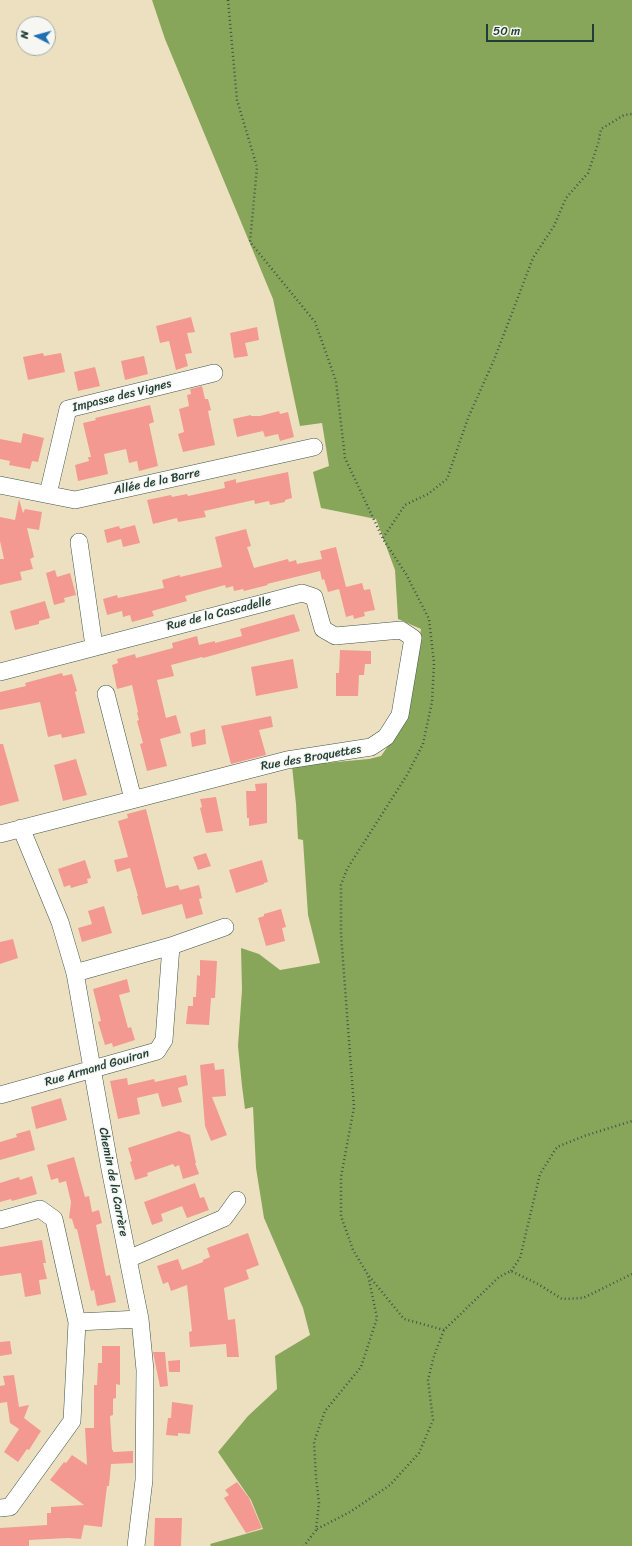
<!DOCTYPE html>
<html>
<head>
<meta charset="utf-8">
<style>
  body { margin:0 }
  #map { position:relative; width:632px; height:1546px; overflow:hidden; background:#ede0c0; font-family:Sriracha,sans-serif }
  canvas { display:block }
  .north { position:absolute; left:16px; top:16px; width:40px; height:40px; box-sizing:border-box; background:#f6f6f2; border:1px solid #a0aca6; border-radius:50%; rotate:276deg; font-size:11px; font-weight:700; line-height:16px; text-align:center; color:#1f3d34 }
  .north::after { content:''; display:block; margin:auto; width:14px; height:18px; background:#1f6fb2; clip-path:polygon(50% 0,100% 100%,50% 72%,0 100%) }
  .scale { position:absolute; left:486px; top:24px; width:108px; height:18px; box-sizing:border-box; border:2px solid #1f3d34; border-top:0; padding-left:5px; font-size:12px; line-height:14px; white-space:nowrap; color:#1f3d34; -webkit-text-stroke:3px #f6f6f2; paint-order:stroke }
</style>
</head>
<body>
<div id="map">
<canvas width="632" height="1546"></canvas>
<div class="north">N</div>
<div class="scale">50 m</div>
</div>
<script>
const g = document.querySelector('canvas').getContext('2d');
g.lineJoin = 'round';
function paint(path, color) {
  g.fillStyle = color;
  g.fill(path, 'evenodd');
}
function toPath(rows) {
  const path = new Path2D();
  for (const r of rows) {
    path.moveTo(r[0], r[1]);
    for (let i = 2; i < r.length; i += 2) path.lineTo(r[i], r[i + 1]);
  }
  return path;
}
function stroke(path, color, width, dash) {
  g.strokeStyle = color;
  g.lineWidth = width;
  g.lineCap = dash ? 'butt' : 'round';
  g.setLineDash(dash || []);
  g.stroke(path);
}
function write(font, color, halo, rows, align = 'center') {
  g.font = font + ' Sriracha,sans-serif';
  g.lineWidth = 3;
  g.setLineDash([]);
  g.textBaseline = 'middle';
  g.strokeStyle = halo;
  g.fillStyle = color;
  for (const [text, x, y, turn = 0] of rows) {
    g.save();
    g.translate(x, y);
    g.rotate((+turn || 0) * Math.PI / 180);
    g.textAlign = isNaN(turn) ? turn : align;
    if (halo) g.strokeText(text, 0, 0);
    g.fillText(text, 0, 0);
    g.restore();
  }
}
const forest = toPath([
  [152,0,632,0,632,1546,211,1546,210,1544,263,1529,251,1500,218,1452,248,1416,277,1389,275,1356,310,1335,303,1308,264,1218,256,1168,253,1107,245,1109,242,1086,238,1046,242,990,241,948,259,954,280,970,320,963,308,915,303,840,298,839,296,804,292,766,369,759,381,756,400,729,409,709,421,629,398,619,395,570,376,519,321,508,313,472,329,466,322,423,300,426,273,299,165,39]
]);
const building = toPath([
  [191,317,195,332,187,333,192,353,185,354,188,366,176,370,169,341,160,343,156,326],
  [257,327,259,340,245,343,248,356,234,358,230,333],
  [43,353,44,356,61,353,65,372,28,380,23,357],
  [144,356,148,374,125,380,121,361],
  [95,367,100,386,78,391,74,372],
  [202,386,205,399,208,399,211,410,208,411,215,445,183,452,178,434,184,432,179,409,189,406,187,395,191,394,190,389],
  [150,405,154,422,149,424,158,466,139,471,137,461,129,463,126,449,104,454,108,474,78,481,75,465,89,461,88,457,91,457,83,423,96,420,95,418],
  [279,411,280,414,288,412,294,437,280,441,278,434,265,437,263,431,237,437,233,419,251,415,251,416,260,416],
  [23,433,44,438,38,462,32,461,30,469,9,465,10,461,0,459,0,439,21,443],
  [288,472,292,498,285,500,285,502,270,505,269,501,255,504,254,500,204,511,206,517,178,522,177,518,153,524,147,500,171,495,172,497,187,494,188,496,225,488,224,482,236,479,236,483],
  [19,499,23,513,25,509,42,512,39,530,27,528,34,557,30,559,33,569,20,572,22,580,0,585,0,559,4,559,0,541,0,517,15,520],
  [135,525,140,543,123,547,121,539,107,543,104,530,119,526,120,529],
  [246,529,251,546,247,547,254,568,288,559,289,562,296,560,297,564,322,559,320,551,336,547,346,587,362,583,364,590,370,589,375,610,364,612,365,616,354,619,353,615,346,617,339,589,328,592,324,579,322,580,320,571,267,584,268,585,244,591,243,589,234,591,233,586,226,588,225,585,185,596,187,601,152,611,154,616,132,622,130,615,123,617,122,611,107,615,103,599,117,595,118,598,164,588,162,580,180,575,180,577,222,567,215,537],
  [55,570,57,577,70,573,76,595,64,598,65,602,54,605,46,573],
  [45,601,50,618,39,621,39,624,15,630,10,611],
  [294,614,300,631,203,658,202,657,171,665,174,676,157,680,166,718,176,715,181,733,160,739,167,766,147,771,140,744,143,743,137,721,139,720,137,713,138,712,132,685,117,689,112,665,118,663,117,659,135,654,136,658,173,648,172,643,197,636,199,645,215,641,215,643,242,636,240,629],
  [340,650,371,651,371,664,365,664,364,675,359,675,358,696,336,696,336,673,339,673],
  [293,659,298,688,256,696,251,667],
  [62,673,63,676,72,674,77,691,75,692,85,733,62,738,61,734,48,737,40,702,0,710,0,692,26,686,25,683],
  [271,716,273,727,259,730,266,755,231,764,221,726],
  [205,729,206,744,192,747,190,733],
  [0,744,3,744,19,801,0,806],
  [76,759,87,795,63,801,54,765],
  [267,783,267,823,249,826,249,818,247,818,246,791,256,791,255,784],
  [216,797,223,831,206,833,200,808,202,807,200,799],
  [146,809,166,888,178,885,180,890,199,885,202,898,199,899,203,914,186,919,182,904,142,915,137,896,138,896,130,868,117,872,114,860,128,857,118,821,128,818,127,814],
  [206,853,211,866,198,870,193,857],
  [85,860,91,878,87,879,88,883,71,888,70,885,64,887,58,869],
  [262,860,268,882,264,883,264,884,236,893,229,870],
  [104,906,112,933,82,942,78,928,92,924,88,911],
  [281,909,286,927,282,928,285,941,266,946,258,918,264,916,264,914],
  [13,939,18,958,0,964,0,942],
  [200,960,217,961,215,998,211,998,209,1025,186,1024,188,1006,193,1006,193,997,196,997,197,975,200,976],
  [127,979,130,992,119,995,128,1028,131,1027,135,1040,113,1047,112,1043,105,1045,98,1022,101,1021,93,989],
  [214,1063,215,1070,224,1069,226,1096,212,1097,227,1135,211,1141,205,1126,200,1065],
  [186,1075,188,1085,178,1088,182,1102,162,1107,158,1093,137,1098,140,1114,118,1119,110,1081,127,1078,128,1085,154,1079,155,1082],
  [61,1098,67,1120,36,1129,31,1107],
  [30,1130,35,1150,0,1160,0,1142,17,1137,16,1134],
  [179,1131,190,1135,196,1163,195,1163,199,1174,183,1179,179,1165,175,1167,173,1164,147,1173,148,1176,135,1180,130,1162,132,1161,128,1148],
  [74,1157,85,1197,89,1196,92,1212,99,1210,102,1223,96,1225,106,1276,110,1275,116,1302,97,1306,94,1290,91,1291,77,1229,75,1229,72,1219,69,1218,71,1202,66,1181,59,1183,58,1178,51,1180,47,1165],
  [32,1176,37,1194,12,1201,11,1199,0,1202,0,1183,19,1177,20,1180],
  [195,1183,200,1198,204,1197,209,1210,187,1218,182,1206,161,1214,163,1221,152,1225,144,1202],
  [248,1233,259,1265,246,1270,249,1279,224,1288,228,1320,235,1319,239,1357,227,1357,226,1344,190,1347,189,1332,192,1331,187,1285,171,1291,168,1282,163,1284,157,1266,178,1259,182,1270,203,1262,203,1260,210,1257,207,1248],
  [42,1240,46,1263,43,1263,47,1279,39,1280,41,1294,25,1297,21,1273,0,1276,0,1247],
  [10,1341,12,1354,0,1356,0,1342],
  [102,1346,120,1346,120,1385,116,1384,116,1398,113,1399,113,1415,110,1416,112,1450,113,1450,113,1452,133,1451,133,1463,111,1464,109,1486,107,1486,102,1527,84,1525,81,1539,68,1538,29,1540,29,1546,0,1546,0,1528,47,1525,47,1513,51,1513,51,1507,84,1505,50,1480,64,1462,66,1463,72,1455,87,1465,85,1428,94,1428,94,1385,97,1385,98,1363,102,1363],
  [153,1352,165,1352,168,1386,160,1387],
  [180,1360,180,1372,169,1372,168,1361],
  [14,1375,19,1407,29,1405,24,1418,41,1431,29,1450,27,1449,18,1462,4,1452,19,1429,10,1423,7,1402,0,1403,0,1386,5,1385,3,1376],
  [172,1402,193,1405,190,1434,178,1433,178,1436,166,1435,168,1418,171,1418],
  [237,1482,249,1498,262,1528,246,1533,224,1498,229,1495,225,1490],
  [155,1518,182,1518,181,1546,154,1546]
]);
const path = toPath([
  [228,0,237,100,257,167,250,242,315,322,336,381,345,458,383,539,406,574,429,619,434,663,432,702,423,744,407,775,347,869,341,885,341,934,354,1107,341,1177,341,1216,353,1250,368,1275,377,1318,361,1367,325,1411,314,1442,316,1477,319,1503,316,1530,304,1546],
  [383,538,405,505,428,494,447,479,468,418,494,360,533,258,554,226,566,198,588,173,598,144,601,129,624,115,632,114],
  [511,1271,520,1258,540,1174,557,1147,584,1136,632,1121],
  [369,1276,404,1319,444,1330],
  [317,1529,350,1512,390,1485,419,1453,433,1420,428,1380,434,1356,444,1330,499,1277,511,1271,538,1284,562,1299,583,1298,632,1274]
]);
const minor = toPath([
  [0,485,75,500,314,447],
  [48,494,68,409,214,373],
  [79,542,94,646],
  [0,672,302,593,314,597,323,629,335,636,401,630,413,638,400,715,386,737,371,747,287,760,0,834],
  [106,694,133,799],
  [21,828,60,922,75,973,110,1169,140,1319,145,1370,144,1480,136,1546],
  [171,946,225,927],
  [0,1095,157,1051,164,1040,171,946,75,973],
  [0,1220,40,1209,54,1219,77,1322],
  [128,1259,224,1218,237,1200],
  [0,1508,10,1507,72,1421,77,1322,140,1319]
]);
const streetNames = [
  ["Impasse des Vignes",122,396,-14],
  ["Allée de la Barre",157,482,-12],
  ["Rue de la Cascadelle",219,614,-14],
  ["Rue des Broquettes",311,758,-10],
  ["Rue Armand Gouiran",97,1068,-16],
  ["Chemin de la Carrère",113,1182,79]
];
paint(forest, '#88a65a');
paint(building, '#f39991');
stroke(minor, '#3e5549', 18);
stroke(path, '#3e5549', 2.5, [1, 3]);
stroke(minor, '#fff', 17);
write('12px', '#1f3d34', '#f6f6f2', streetNames);
</script>
</body>
</html>
